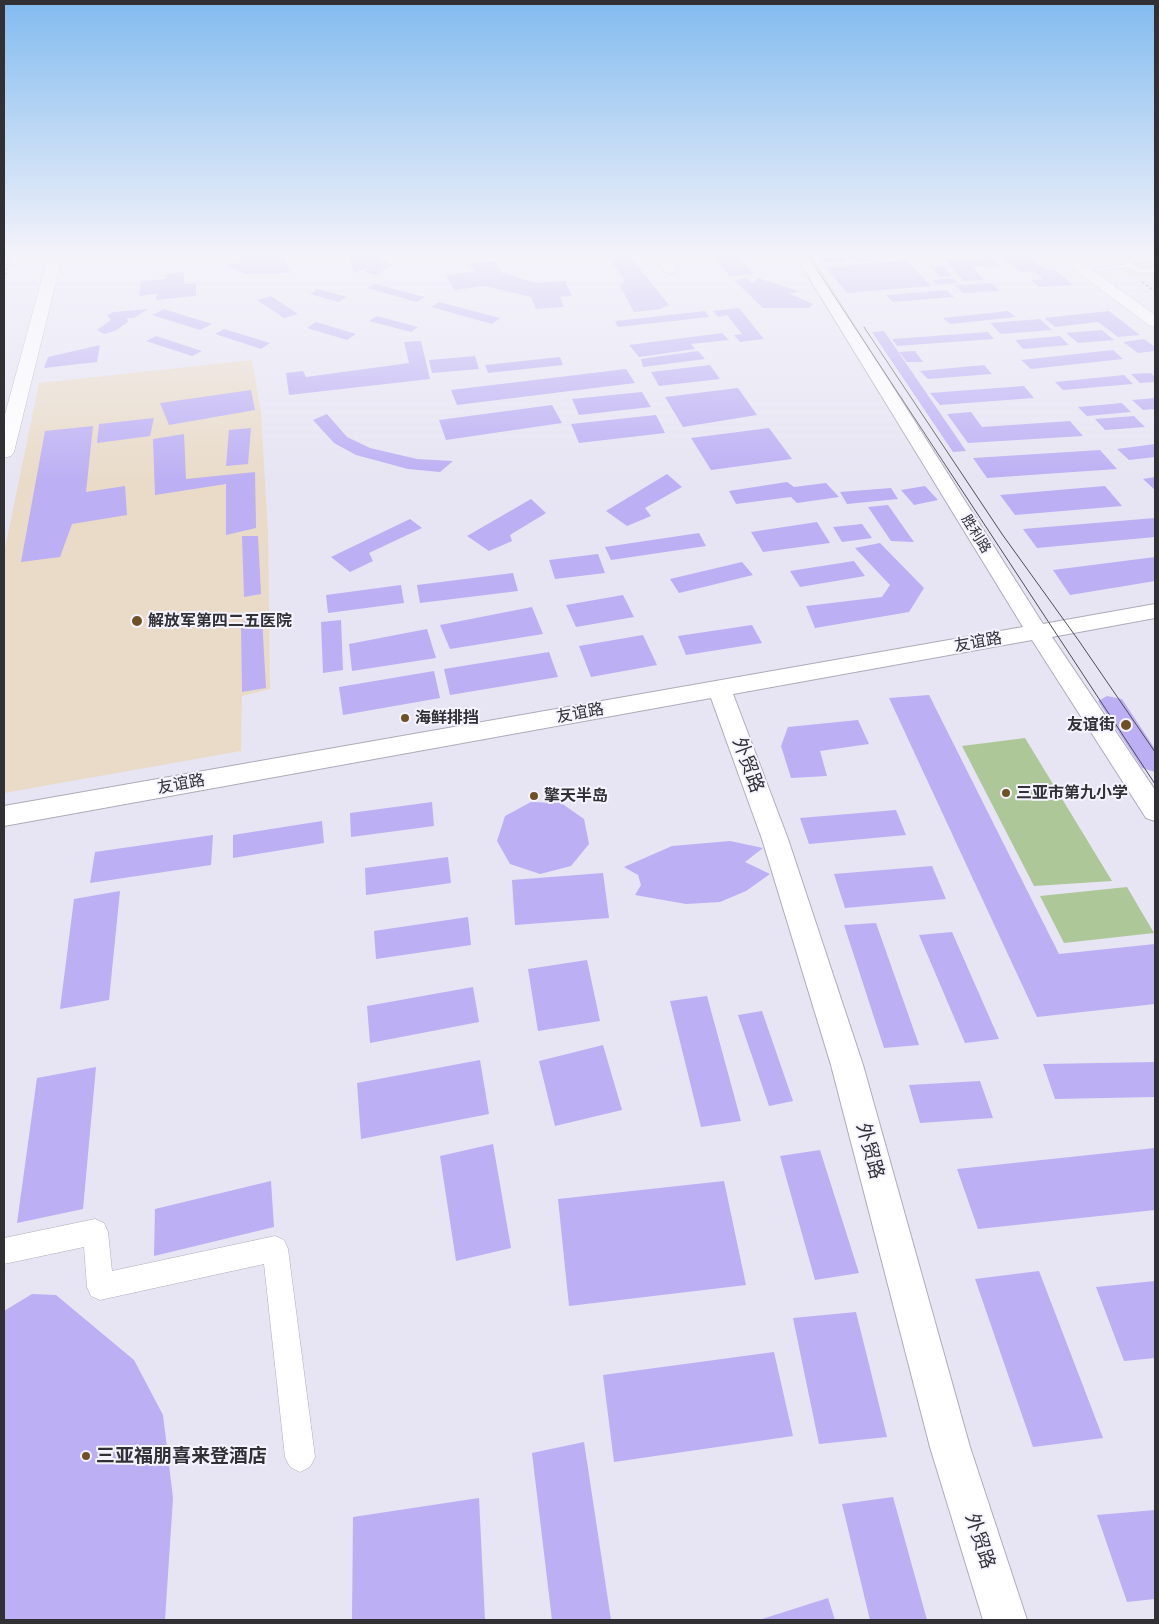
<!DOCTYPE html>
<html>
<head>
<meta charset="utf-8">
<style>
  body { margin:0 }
  #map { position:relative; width:1159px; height:1624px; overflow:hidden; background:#e7e5f3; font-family:"Asap Condensed",sans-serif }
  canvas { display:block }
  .frame { position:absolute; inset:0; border:5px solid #303035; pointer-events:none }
</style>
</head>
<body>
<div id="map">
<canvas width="1159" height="1624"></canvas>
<div class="frame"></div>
</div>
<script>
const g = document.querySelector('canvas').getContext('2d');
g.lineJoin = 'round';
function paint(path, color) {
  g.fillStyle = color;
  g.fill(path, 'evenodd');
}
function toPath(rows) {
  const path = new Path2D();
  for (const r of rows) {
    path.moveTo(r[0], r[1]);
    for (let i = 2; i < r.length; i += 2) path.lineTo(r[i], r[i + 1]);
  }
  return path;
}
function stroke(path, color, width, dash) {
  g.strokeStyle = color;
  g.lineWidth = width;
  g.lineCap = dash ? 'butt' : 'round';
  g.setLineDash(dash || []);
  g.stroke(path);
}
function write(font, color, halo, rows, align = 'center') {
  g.font = font + ' "Asap Condensed","Noto Sans SC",sans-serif';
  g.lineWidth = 4;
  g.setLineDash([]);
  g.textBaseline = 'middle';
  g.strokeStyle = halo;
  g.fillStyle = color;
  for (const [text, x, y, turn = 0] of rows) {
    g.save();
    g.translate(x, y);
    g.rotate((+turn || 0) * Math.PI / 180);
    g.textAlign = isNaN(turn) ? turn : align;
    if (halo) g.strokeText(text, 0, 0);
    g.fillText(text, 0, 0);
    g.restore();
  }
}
const medical = toPath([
  [1097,253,1155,253,1155,273,1133,275,1119,270],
  [252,360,261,413,268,533,270,689,242,696,241,751,4,793,4,553,39,383]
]);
const green = toPath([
  [1025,738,1112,881,1034,886,962,746],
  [1127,887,1154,933,1064,943,1040,896]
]);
const building = toPath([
  [225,253,289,253,284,258,290,273,244,274,242,272,230,267,228,264,242,262,240,255,224,257],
  [362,253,387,253,380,260,394,265,375,275,365,272,368,268,354,273,349,256,364,254],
  [604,253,627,253,669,305,660,309,634,312,620,286,625,280],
  [711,253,736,253,754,274,730,276],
  [817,253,840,253,846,262,824,263],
  [846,253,867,253,873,261,853,262],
  [1013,253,1025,253,1046,269,1040,271,1055,270,1073,285,1039,287,1031,280,1043,279,1034,271,1021,272,999,256],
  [992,257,1000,266,973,267,984,280,963,281,944,259],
  [907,260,931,286,847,293,825,267],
  [497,261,501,272,536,283,565,281,572,296,560,297,564,307,536,309,531,297,484,286,454,290,446,275,475,271,468,263],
  [943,266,952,276,940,277,931,267],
  [184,272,184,284,196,283,196,296,156,300,157,294,139,296,141,281,166,279,167,274],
  [746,278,753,283,758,278,798,291,790,294,813,304,809,308,763,308,734,280],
  [953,278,958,283,937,285,932,280],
  [992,283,1000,291,963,293,955,285],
  [375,284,425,297,417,302,367,288],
  [318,289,347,297,338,302,310,294],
  [947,290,954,297,893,302,886,295],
  [271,296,298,314,284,318,257,300],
  [439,302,500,318,492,324,431,307],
  [739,308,764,339,740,342,734,335,742,334,727,315,718,317,713,311],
  [148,309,134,318,127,318,128,322,115,331,104,334,97,330,111,320,107,315,114,312],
  [164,309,212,324,200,330,152,315],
  [705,311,709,317,618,327,615,321],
  [1008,311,1016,317,950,324,943,318],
  [1109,311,1140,335,1118,337,1098,322,1055,327,1044,318],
  [377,316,418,327,411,332,369,321],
  [1040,319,1052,330,1001,334,990,323],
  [316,322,356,334,347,340,307,328],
  [224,329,270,343,261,349,215,334],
  [1102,330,1114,340,1078,343,1066,333],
  [884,331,966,451,953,452,872,332],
  [988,332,994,339,897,346,892,339],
  [722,333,729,340,691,344,695,349,639,357,629,345],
  [156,336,202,351,192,356,146,341],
  [1060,336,1069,345,1023,349,1015,340],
  [1144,339,1155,347,1155,351,1138,353,1123,342],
  [421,341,430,379,289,395,286,373,303,371,306,377,409,363,404,342],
  [100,345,97,362,44,368,48,357],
  [1113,350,1123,359,1031,369,1021,360],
  [698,351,705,359,643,367,641,359],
  [915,351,923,362,907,362,899,352],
  [475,356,479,369,432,373,429,360],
  [560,357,563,365,488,373,485,365],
  [710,365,720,379,659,386,651,372],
  [984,365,992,374,928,379,920,371],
  [626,369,635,383,457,405,451,390],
  [1151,373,1155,377,1155,382,1140,383,1131,374],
  [1124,375,1133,384,1063,390,1055,382],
  [1024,386,1034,398,940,405,930,393],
  [738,388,757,415,683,427,665,397],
  [251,390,255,410,169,425,160,403],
  [642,392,651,407,579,415,572,399],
  [1155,398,1155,409,1143,410,1132,400],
  [1122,403,1131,412,1087,416,1078,407],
  [552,405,562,423,446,440,439,420],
  [971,412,982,427,1070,421,1083,436,968,443,947,414],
  [327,414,347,437,370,448,417,459,453,461,440,472,408,469,356,455,334,443,313,420],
  [656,415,665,433,579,443,571,424],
  [1134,416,1145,427,1105,430,1095,419],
  [154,418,150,436,97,443,99,424],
  [93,426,86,492,125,486,127,515,72,524,60,557,21,562,45,431],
  [251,428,248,464,226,466,229,430],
  [769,428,792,459,711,470,691,438],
  [184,434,186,479,255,472,256,528,226,535,226,484,155,495,153,439],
  [1155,444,1155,457,1129,460,1117,449],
  [1100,450,1117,469,987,478,973,458],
  [667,474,682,487,645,508,651,516,627,526,606,511],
  [1155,477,1155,490,1143,479],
  [787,482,794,487,826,483,839,497,797,503,791,497,736,504,729,491],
  [925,486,938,500,914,505,901,490],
  [1105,486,1122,506,1015,515,1000,495],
  [891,488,898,499,847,504,840,492],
  [531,499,546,513,510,535,512,541,489,551,467,536],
  [888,505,914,542,891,541,868,507],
  [1155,518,1155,537,1037,548,1023,529],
  [410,519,422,528,369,553,373,561,350,572,331,557],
  [817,522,830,543,763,552,751,532],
  [862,524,872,538,842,542,833,527],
  [699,533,706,546,611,560,605,547],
  [242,536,258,536,261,594,244,597],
  [880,543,924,588,909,612,815,628,806,606,882,597,890,585,855,548],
  [598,554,605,573,555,579,549,560],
  [1155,557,1155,581,1070,595,1053,570],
  [854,561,865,576,800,587,790,571],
  [742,562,753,575,679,593,670,579],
  [513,573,518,591,420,603,417,585],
  [401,585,404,603,328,613,326,595],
  [623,595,634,617,576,627,566,605],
  [532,607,543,634,450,649,440,625],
  [262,618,266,688,242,692,241,622],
  [341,620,343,670,323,673,321,622],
  [752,625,762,643,686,655,678,636],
  [427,629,436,658,352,671,349,644],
  [643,635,657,665,591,677,579,646],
  [549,652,558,677,450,695,444,669],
  [434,671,440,698,343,715,339,687],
  [929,695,1059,954,1155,944,1155,1004,1037,1017,889,698],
  [1107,696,1122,699,1155,749,1155,772,1142,768,1098,701],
  [858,720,869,744,820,751,827,776,791,778,781,746,788,727],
  [432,802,434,826,351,837,350,813],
  [531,802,561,803,584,819,589,844,571,866,540,874,510,864,497,841,505,816],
  [896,810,906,835,809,844,800,818],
  [322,821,324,843,233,858,233,835],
  [213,835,211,865,90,883,95,852],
  [730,841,763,848,745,862,770,874,746,891,720,902,686,904,635,895,641,885,638,875,624,867,672,846],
  [448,857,451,883,366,895,365,868],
  [932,866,946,899,845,908,834,874],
  [603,873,609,918,515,925,512,880],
  [120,891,109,1000,60,1009,74,899],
  [468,917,471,945,376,959,374,931],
  [876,923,919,1045,884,1048,844,925],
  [952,932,999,1039,965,1043,919,935],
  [587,960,600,1021,538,1031,528,969],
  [473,987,479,1022,370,1043,367,1006],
  [707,996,741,1121,701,1127,670,1001],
  [762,1011,793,1101,769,1106,738,1015],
  [603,1045,622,1110,555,1126,539,1061],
  [480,1060,489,1114,361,1139,357,1083],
  [1155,1062,1155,1097,1055,1099,1043,1064],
  [96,1067,83,1209,17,1223,37,1078],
  [980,1081,993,1118,920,1123,909,1085],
  [493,1144,511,1248,456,1261,440,1156],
  [1155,1148,1155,1210,978,1229,957,1169],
  [820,1150,859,1273,815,1280,780,1156],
  [271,1181,274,1227,154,1256,155,1209],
  [724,1181,746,1285,569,1306,558,1199],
  [1039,1271,1103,1438,1033,1447,975,1279],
  [1155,1281,1155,1358,1124,1361,1096,1287],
  [32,1294,56,1295,134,1360,163,1415,173,1498,165,1620,4,1620,4,1311],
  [856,1312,887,1437,819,1444,793,1318],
  [774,1352,793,1436,614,1462,603,1375],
  [584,1442,611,1620,552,1620,532,1453],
  [893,1497,927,1620,870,1620,842,1504],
  [479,1498,485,1620,352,1620,353,1517],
  [1155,1510,1155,1599,1127,1602,1097,1515],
  [828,1598,835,1620,759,1620]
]);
const path = toPath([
  [4,280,10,258,14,253],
  [1142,282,1155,291]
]);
const lane = toPath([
  [1155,255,1155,259,1131,263,1140,269,1155,268,1155,272,1139,273,1128,267,1096,271,1093,269,1126,264,1126,261,1155,255]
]);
const street = toPath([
  [95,1219,104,1223,108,1232,112,1271,275,1236,284,1240,288,1249,315,1457,310,1467,300,1472,290,1467,285,1457,264,1264,100,1300,91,1296,87,1287,84,1247,4,1264,4,1238,95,1219]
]);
const secondary = toPath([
  [650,253,665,253,677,269,675,272,670,273,665,272,650,253],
  [794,253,808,253,1043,624,1155,604,1155,618,1052,637,1155,790,1155,821,1146,818,1032,640,733,694,788,839,863,1065,970,1447,1027,1620,983,1620,930,1447,831,1065,762,839,711,698,4,826,4,806,1023,627,794,253]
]);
const primary = toPath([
  [49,253,63,253,14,452,11,456,4,458,4,418,49,253],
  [1052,253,1069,253,1155,315,1155,327,1149,325,1052,253]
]);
const tram = toPath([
  [806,253,1155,784],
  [864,327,1002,534,1079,641,1155,752]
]);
const markers = [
  [137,621,6,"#705126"],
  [405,718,5,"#705126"],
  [1126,725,6,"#705126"],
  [1006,793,5,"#705126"],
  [534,796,5,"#705126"],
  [86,1456,5,"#705126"]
];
const farStreetnames = [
  ["胜利路",976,534,58]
];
const poiNames = [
  ["解放军第四二五医院",148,621],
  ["海鲜排挡",415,718],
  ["友谊街",1115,725,"right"],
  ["三亚市第九小学",1016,793],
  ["擎天半岛",544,796]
];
const streetNames = [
  ["友谊路",978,642,-10],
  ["友谊路",580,713,-10],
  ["友谊路",181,784,-10]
];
const nearStreetnames = [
  ["外贸路",748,765,70],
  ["外贸路",870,1151,75],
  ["外贸路",980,1541,72]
];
const nearPoinames = [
  ["三亚福朋喜来登酒店",96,1456]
];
paint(medical, '#e9dbc8');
paint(green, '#aec799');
paint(building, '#bcaff4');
stroke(lane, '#aeacb9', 1);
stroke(street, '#aeacb9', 1);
stroke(secondary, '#aeacb9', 2);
stroke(primary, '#aeacb9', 1);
stroke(path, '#898892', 2, [2.5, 2.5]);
paint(lane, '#fff');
paint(street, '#fff');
paint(secondary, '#fff');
paint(primary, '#fff');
stroke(tram, '#4c4c52', 1);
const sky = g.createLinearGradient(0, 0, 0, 481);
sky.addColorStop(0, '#82bbef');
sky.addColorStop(0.53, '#f4f3fa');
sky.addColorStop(1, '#f4f3fa00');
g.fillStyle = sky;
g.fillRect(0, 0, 1159, 481);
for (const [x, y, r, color] of markers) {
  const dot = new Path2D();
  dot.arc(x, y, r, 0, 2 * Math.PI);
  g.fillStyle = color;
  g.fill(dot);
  stroke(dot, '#f4f3fe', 2);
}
write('14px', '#303035', '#f4f3fe', farStreetnames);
write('bold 16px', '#303035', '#f4f3fe', poiNames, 'left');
write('16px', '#303035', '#f4f3fe', streetNames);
write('19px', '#303035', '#f4f3fe', nearStreetnames);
write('bold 19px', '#303035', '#f4f3fe', nearPoinames, 'left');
</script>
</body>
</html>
